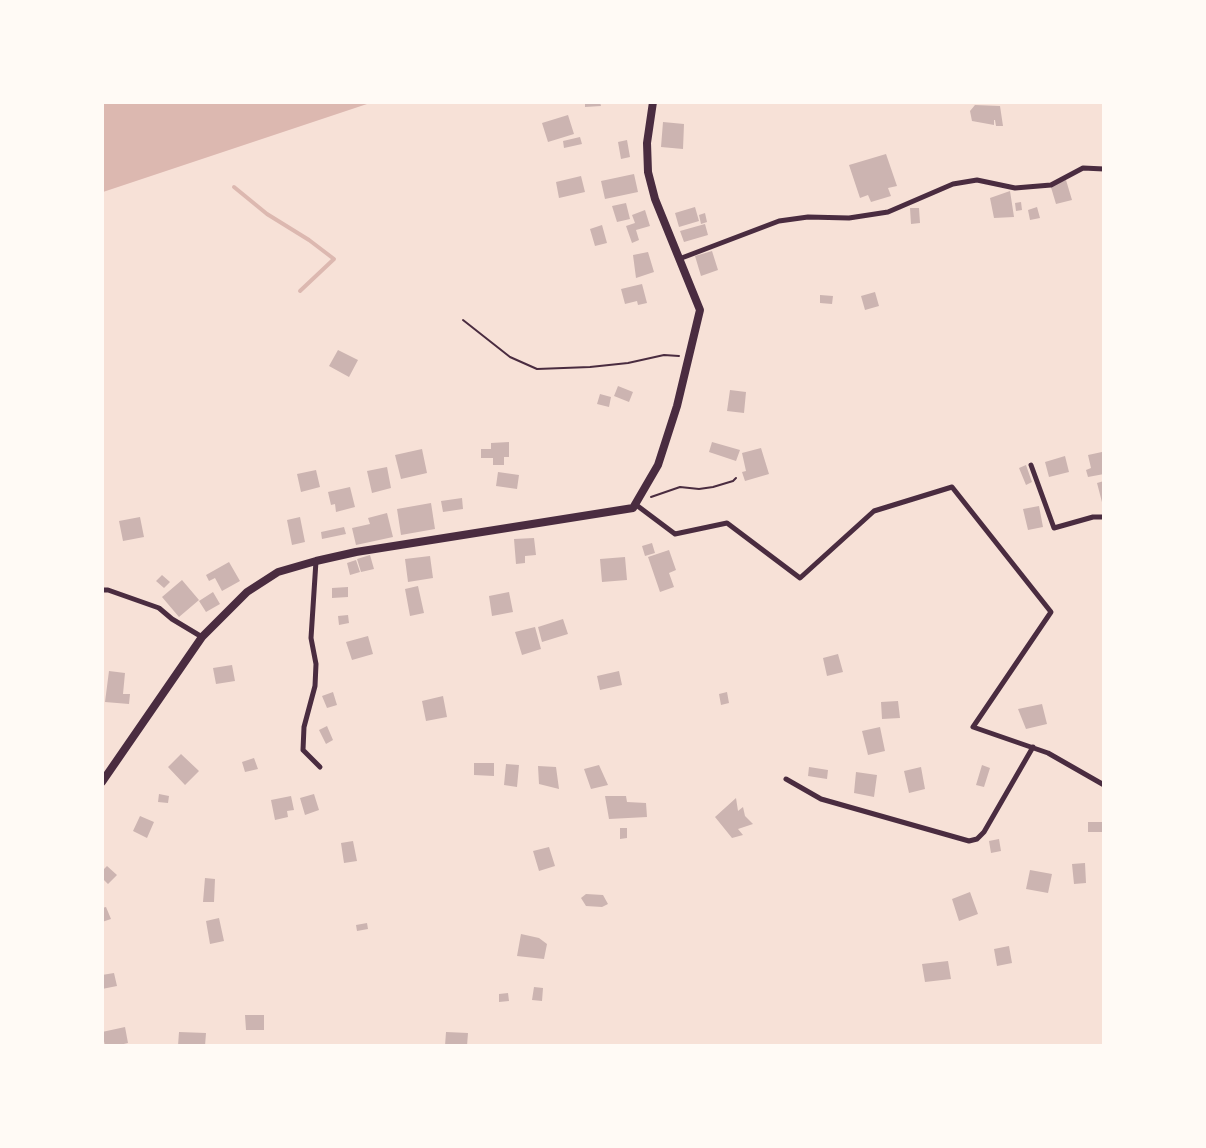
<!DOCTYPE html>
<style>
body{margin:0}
#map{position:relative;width:1206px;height:1148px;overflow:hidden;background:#f7e1d7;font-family:"Asap Condensed",sans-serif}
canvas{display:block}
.frame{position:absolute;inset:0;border:104px solid #fffaf5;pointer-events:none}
</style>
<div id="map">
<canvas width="1206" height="1148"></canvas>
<div class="frame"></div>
</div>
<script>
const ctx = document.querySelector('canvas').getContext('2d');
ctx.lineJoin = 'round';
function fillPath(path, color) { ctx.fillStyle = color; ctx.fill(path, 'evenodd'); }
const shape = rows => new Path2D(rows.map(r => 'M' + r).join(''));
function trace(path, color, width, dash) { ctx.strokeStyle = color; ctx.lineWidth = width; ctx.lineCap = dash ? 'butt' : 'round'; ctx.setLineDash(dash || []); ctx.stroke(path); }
const water = shape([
 [103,102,370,102,370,103,103,192]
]);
const stream = shape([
 [234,187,267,214,309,240,334,259,300,291]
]);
const building = shape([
 [585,102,600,102,601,106,585,107],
 [975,105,1000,106,1003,126,996,126,995,120,994,120,994,125,972,121,970,111],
 [568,115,574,134,548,142,542,123],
 [663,122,684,124,683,149,661,147],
 [580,137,582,144,564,148,563,141],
 [627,140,630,157,621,159,618,142],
 [886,154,897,186,888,188,891,196,871,202,868,195,860,198,849,165],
 [634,174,638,192,605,199,601,181],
 [581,176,585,192,559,198,556,182],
 [1066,180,1072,200,1056,204,1050,184],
 [1010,191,1014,217,994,218,990,198],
 [1021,202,1022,210,1016,211,1015,203],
 [626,203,630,219,617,222,612,206],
 [695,207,699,221,679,227,675,213],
 [1037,207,1040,218,1030,220,1028,210],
 [910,208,919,208,920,223,911,224],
 [645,210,650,226,636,230,639,240,632,243,626,226,635,223,632,215],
 [705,213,707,222,701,224,699,215],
 [705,224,708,235,684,242,680,231],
 [602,225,607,243,595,246,590,229],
 [712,251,718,270,701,276,695,256],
 [648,252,654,272,636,278,633,255],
 [642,284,647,303,638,305,637,301,625,304,621,289],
 [875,292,879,306,865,310,861,296],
 [820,295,833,296,832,304,820,303],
 [338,350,358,360,349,377,329,366],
 [618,386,633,392,629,402,614,396],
 [730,390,746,392,744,413,727,411],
 [600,394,611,397,609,407,597,404],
 [509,442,509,457,504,457,504,465,493,465,493,458,481,458,481,449,491,449,491,443],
 [712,442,740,450,736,461,709,452],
 [761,448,769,474,745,481,742,472,746,471,742,453],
 [422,449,427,473,401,479,395,455],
 [1102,452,1104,474,1088,477,1086,470,1091,468,1088,455],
 [1065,456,1069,472,1049,477,1045,462],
 [1026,465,1032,482,1026,485,1019,468],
 [387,467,391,488,372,493,367,471],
 [316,470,320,487,301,492,297,474],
 [498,472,519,475,517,489,496,486],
 [1104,481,1104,506,1103,506,1097,483],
 [350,487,355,507,336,512,335,504,331,505,328,492],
 [462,498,463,509,443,512,441,501],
 [431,503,435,529,401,535,397,509],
 [1039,506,1043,527,1028,530,1023,509],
 [387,513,393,537,356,545,352,528,370,524,368,518],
 [140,517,144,537,123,541,119,521],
 [300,517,305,542,292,545,287,520],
 [344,527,346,534,322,539,321,532],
 [534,538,536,555,525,556,525,563,516,564,514,539],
 [652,543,655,553,645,556,642,546],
 [669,550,676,570,669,573,674,587,660,592,648,557],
 [370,555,374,569,361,572,357,559],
 [430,556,433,578,408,582,405,559],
 [625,557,627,580,602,582,600,559],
 [356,560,360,572,350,575,347,563],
 [229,562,240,581,222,591,215,578,209,581,206,575],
 [162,575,170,582,164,588,156,581],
 [182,580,199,600,179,617,162,597],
 [418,586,424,613,410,616,405,589],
 [348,587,348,597,332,598,332,588],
 [213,592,220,604,206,612,199,601],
 [509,592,513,612,492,616,489,596],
 [348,615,349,623,339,625,338,616],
 [563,619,568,634,542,642,538,627],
 [535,627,541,649,522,655,515,632],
 [368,636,373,654,352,660,346,642],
 [838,654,843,672,827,676,823,658],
 [232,665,235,681,216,684,213,668],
 [109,671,125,673,123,694,130,694,129,704,105,702],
 [619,671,622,685,600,690,597,676],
 [333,692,337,705,327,708,322,696],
 [727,692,729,703,721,705,719,694],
 [443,696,447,717,426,721,422,701],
 [898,701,900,718,882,719,881,702],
 [1042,704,1047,724,1026,729,1018,709],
 [327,726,333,740,326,744,319,730],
 [880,727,885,751,868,755,862,731],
 [181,754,199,771,185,785,168,767],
 [254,758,258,769,245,772,242,762],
 [474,763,494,763,494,776,474,775],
 [506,764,519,765,517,787,504,785],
 [599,765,608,785,591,789,584,769],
 [982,765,990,768,984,787,976,785],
 [538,766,556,767,559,789,539,784],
 [809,767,828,770,827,779,808,776],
 [921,767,925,789,909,793,904,771],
 [856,772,877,775,874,797,854,793],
 [159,794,169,796,168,803,158,802],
 [314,794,319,810,305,815,300,798],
 [291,796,294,810,287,811,288,817,275,820,271,800],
 [605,796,626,796,627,802,646,803,647,817,609,819],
 [736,798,738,811,743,807,745,816,753,824,738,829,743,835,732,838,715,817],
 [140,816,154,822,147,838,133,831],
 [1088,822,1102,822,1102,832,1088,832],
 [620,828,627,828,627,838,620,839],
 [999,839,1001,851,991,853,989,841],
 [353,841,357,861,344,863,341,843],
 [549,847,555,866,539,871,533,851],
 [1085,863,1086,883,1074,884,1072,864],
 [107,866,117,875,108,884,102,878,102,871],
 [1030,870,1052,874,1048,893,1026,889],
 [205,878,215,879,214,902,203,902],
 [970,892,978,914,959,921,952,899],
 [586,894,603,895,608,904,602,907,586,906,581,898],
 [106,907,111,919,102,922,102,908],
 [219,918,224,941,210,944,206,921],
 [367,923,368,929,357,931,356,925],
 [521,934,539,938,547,944,544,959,517,956],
 [1009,946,1012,963,997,966,994,949],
 [948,961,951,979,925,982,922,964],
 [114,973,117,986,102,989,102,975],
 [534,987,543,988,542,1001,532,1000],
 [508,993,509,1001,499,1002,499,994],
 [245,1015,264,1015,264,1030,246,1030],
 [125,1027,128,1043,115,1046,105,1046,102,1032],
 [179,1032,206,1033,205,1046,178,1046],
 [446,1032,468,1033,467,1046,445,1046]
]);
const path = shape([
 [463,320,510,357,537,369,590,367,628,363,664,355,679,356],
 [651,497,680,487,699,489,713,487,733,481,736,478]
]);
const minor = shape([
 [679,259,779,221,808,217,849,218,888,212,953,184,977,180,1015,188,1051,185,1083,168,1104,169],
 [1031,465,1054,528,1093,517,1104,517],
 [635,504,675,534,727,523,800,578,874,511,952,487,1051,612,973,727,1048,753,1104,785],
 [316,561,311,638,316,664,315,686,304,727,303,750,320,767],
 [102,590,108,590,159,608,172,619,202,637],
 [786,779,821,799,969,841,977,839,984,832,1033,747]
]);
const primary = shape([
 [102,782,202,637,247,592,278,572,316,561,356,552,633,508,658,465,677,406,700,310,655,199,648,172,647,143,653,102]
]);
fillPath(water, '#dcb8b0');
trace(stream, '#dcb8b0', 4);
fillPath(building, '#ccb4b1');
trace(path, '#4a2c40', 2);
trace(minor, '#4a2c40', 5);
trace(primary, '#4a2c40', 8);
</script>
